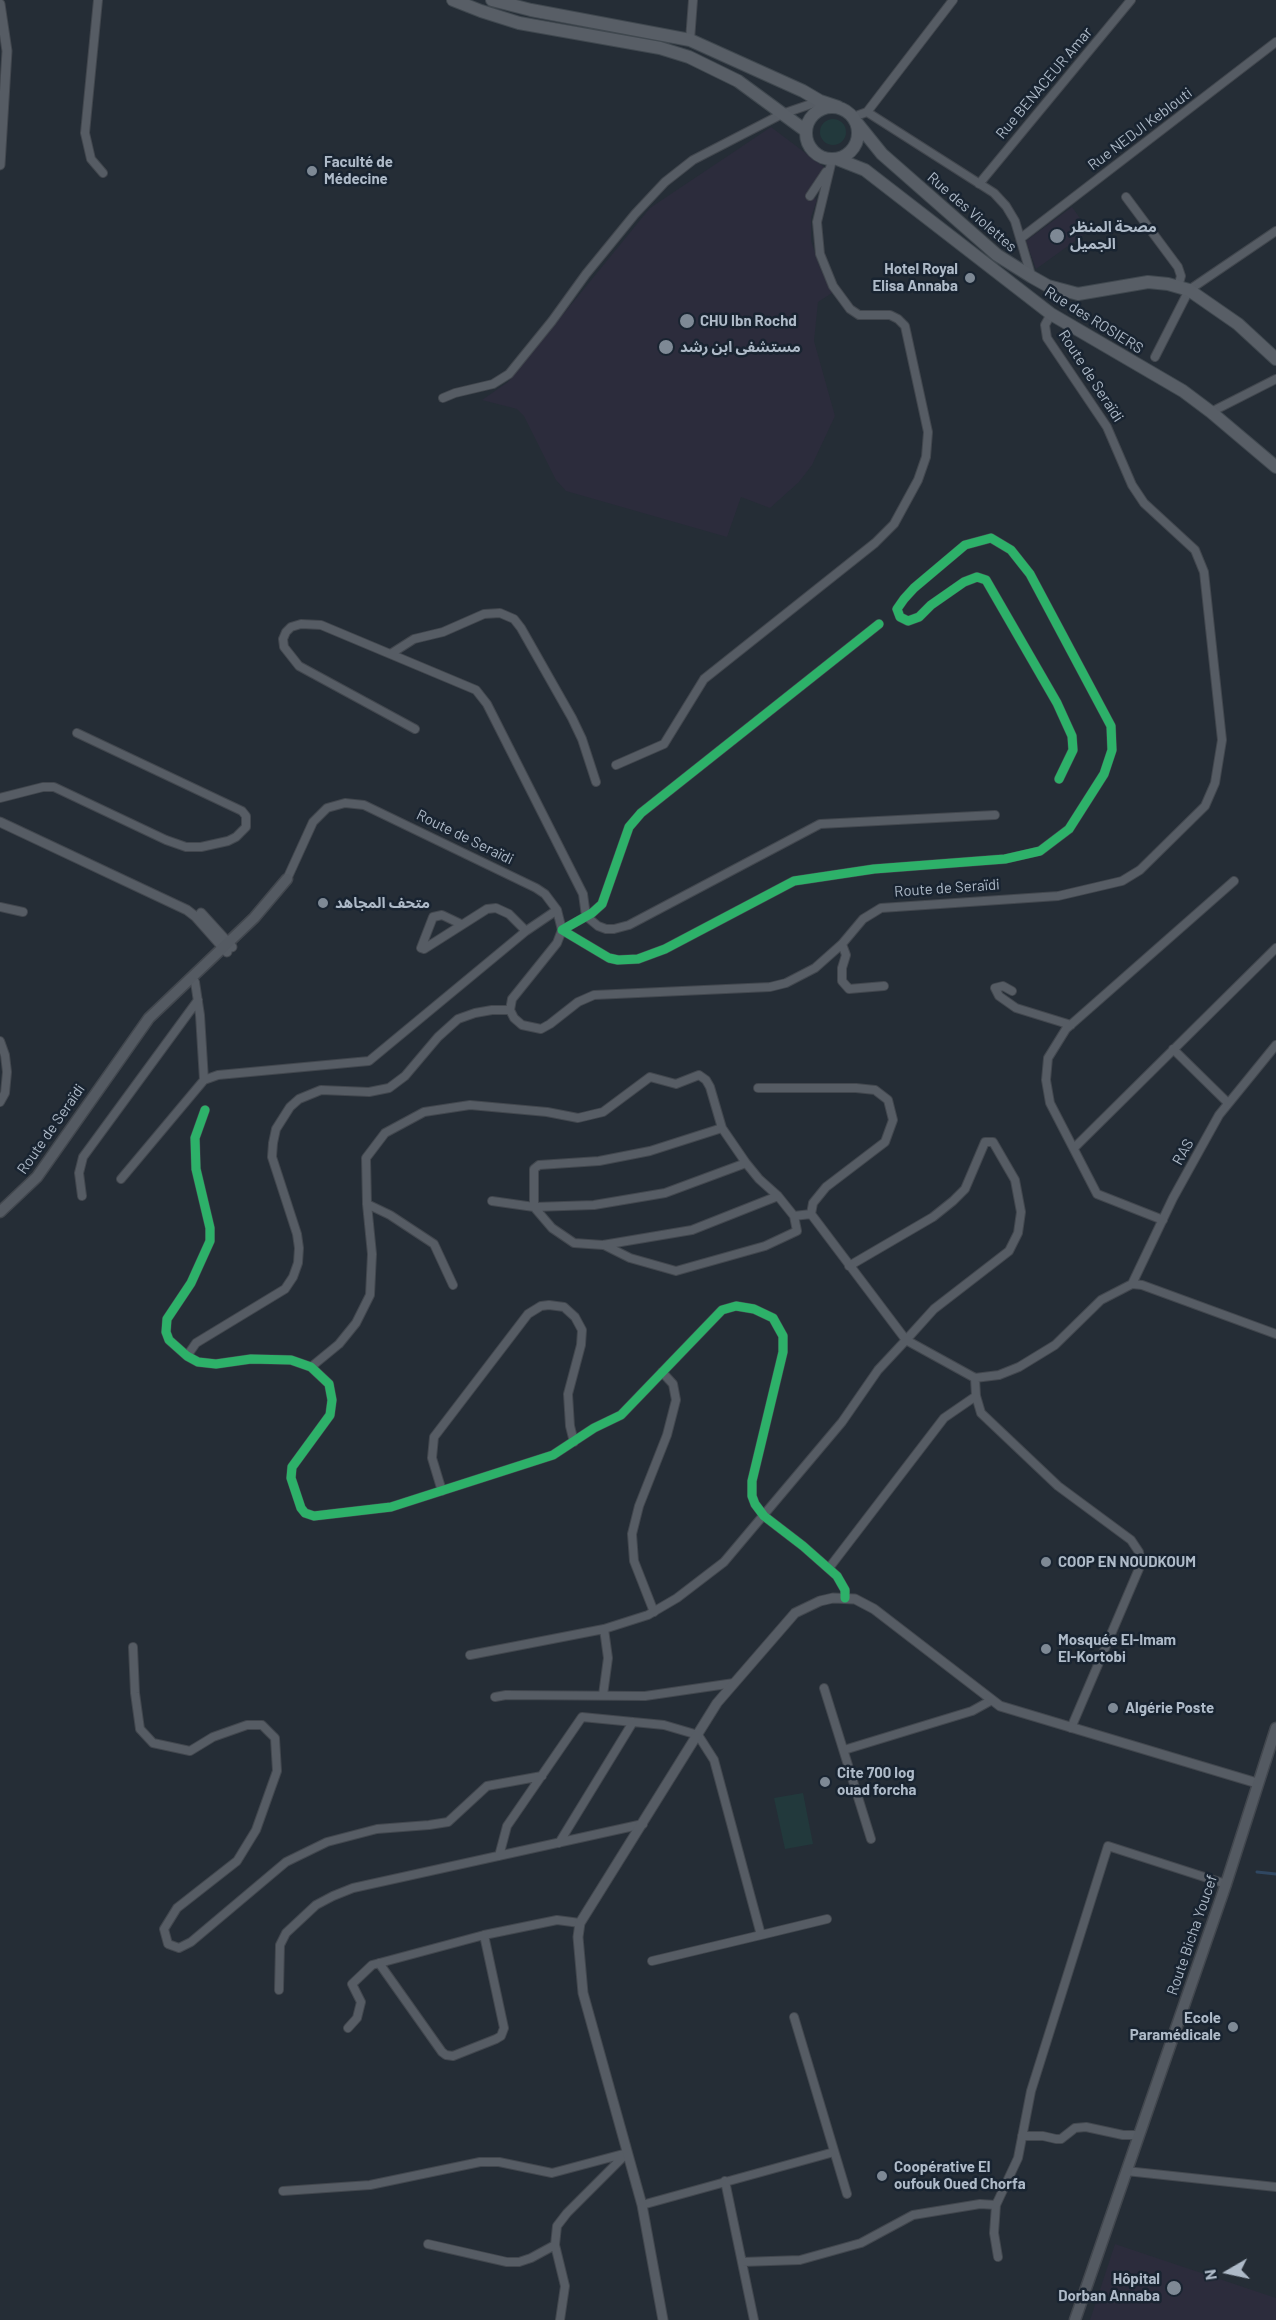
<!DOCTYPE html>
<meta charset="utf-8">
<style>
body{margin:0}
#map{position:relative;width:1276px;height:2320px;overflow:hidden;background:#252d36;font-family:Barlow,sans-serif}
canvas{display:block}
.north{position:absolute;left:1198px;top:2242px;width:60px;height:60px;-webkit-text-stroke:4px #192431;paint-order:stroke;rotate:261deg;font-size:16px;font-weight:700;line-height:24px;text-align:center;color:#aebac8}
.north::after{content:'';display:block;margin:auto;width:21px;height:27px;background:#aebac8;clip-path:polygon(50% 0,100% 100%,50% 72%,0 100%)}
</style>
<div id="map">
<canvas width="1276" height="2320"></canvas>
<div class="north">N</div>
</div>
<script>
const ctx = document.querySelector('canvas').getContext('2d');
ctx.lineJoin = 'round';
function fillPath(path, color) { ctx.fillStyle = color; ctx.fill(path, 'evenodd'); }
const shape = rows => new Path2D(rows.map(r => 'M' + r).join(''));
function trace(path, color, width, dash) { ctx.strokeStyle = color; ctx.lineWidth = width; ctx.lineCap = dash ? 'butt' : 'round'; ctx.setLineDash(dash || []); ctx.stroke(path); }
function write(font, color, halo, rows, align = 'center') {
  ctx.font = font + ' Barlow,"Noto Sans Arabic",sans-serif'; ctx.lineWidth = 5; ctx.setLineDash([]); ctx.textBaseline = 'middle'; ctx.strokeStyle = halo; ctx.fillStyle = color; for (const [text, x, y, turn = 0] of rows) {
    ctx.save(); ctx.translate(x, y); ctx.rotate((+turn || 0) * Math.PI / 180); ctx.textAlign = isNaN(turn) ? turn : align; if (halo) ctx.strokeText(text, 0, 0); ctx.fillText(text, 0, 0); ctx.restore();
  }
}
const medical = shape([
 [771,127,824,167,807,192,817,200,811,217,811,241,820,268,832,293,818,302,814,341,835,416,812,465,799,482,770,508,741,497,727,537,566,491,556,480,524,416,517,409,482,400,508,382,650,208],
 [1072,207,1089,231,1036,269,1026,241],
 [1115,2244,1276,2298,1276,2320,1090,2320]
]);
const green = shape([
 '820 132a13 13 0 1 1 26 0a13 13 0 1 1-26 0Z',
 [803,1793,813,1844,785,1849,774,1798]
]);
const stream = shape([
 [1257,1872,1276,1874]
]);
const minor = shape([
 [98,0,85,133,91,159,103,173],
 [690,40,693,0],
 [867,112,994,193,1006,206,1015,221,1031,275],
 [853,117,867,112,953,0],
 [979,184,1131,0],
 [810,196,826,172],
 [1126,197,1178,267,1181,276,1178,287],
 [1021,238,1276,42],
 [1155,357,1189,290,1276,231],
 [443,398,455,393,493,384,509,374,552,321,586,274,635,214,665,182,693,160,782,114,820,101],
 [1211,412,1276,379],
 [879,624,641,813,629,827,602,904,592,913,562,930,609,958,618,960,638,959,665,949,794,881,874,869,1005,859,1040,851,1069,829,1104,774,1112,750,1111,726,1030,574,1011,550,991,538,965,545,914,588,904,599,897,609,900,617,908,621,919,617,931,605,964,582,977,577,986,580,1057,703,1072,736,1073,750,1059,779],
 [392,653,414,639,443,632,484,614,500,613,514,619,521,628,572,718,582,739,596,782],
 [415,729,299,666,284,647,283,639,286,632,291,627,301,624,321,625,476,690,487,704,583,894,586,916,598,926,606,929,614,929,629,925,820,824,995,815],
 [616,765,664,744,704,679,875,543,894,524,918,480,926,457,928,432,905,326,898,319,890,315,859,315,850,309,833,286,820,254,817,222,831,164],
 [0,798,43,787,54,787,166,840,186,847,201,847,228,841,236,837,246,827,246,816,242,811,77,733],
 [287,879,313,822,327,808,345,803,364,805,536,888,545,894,557,910,562,930,557,943,512,999,510,1010,514,1018,522,1025,541,1029,550,1024,578,1002,594,995,770,987,786,983,815,968,842,944,863,919,881,908,1058,896,1122,881,1140,870,1205,806,1215,783,1222,740,1204,572,1195,550,1144,503,1132,485,1107,427,1047,338,1045,325,1051,314],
 [0,907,23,912],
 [461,924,442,915,433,917,421,948,424,949,487,909,496,908,509,914,526,931],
 [842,944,846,955,842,968,842,981,849,989,884,986],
 [195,982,200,1015,204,1080],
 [1012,991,1003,986,995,988,999,996,1016,1008,1071,1025],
 [0,1041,5,1055,7,1072,5,1093,0,1102],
 [1173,1049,1228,1103],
 [758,1088,856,1088,875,1090,888,1100,893,1120,885,1142,826,1187,813,1203,811,1214,906,1340,975,1378,999,1375,1019,1367,1055,1345,1101,1300,1132,1284,1142,1285,1276,1334],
 [205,1110,195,1138,196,1169,210,1228,210,1241,191,1283,167,1319,166,1332,169,1340,187,1356,198,1362,216,1364,251,1359,291,1360,311,1367,329,1384,332,1400,330,1415,292,1467,291,1478,301,1508,305,1513,314,1516,391,1507,553,1455,594,1428,621,1415,722,1310,736,1306,754,1309,773,1318,783,1336,783,1352,752,1481,752,1496,755,1504,764,1516,803,1546,837,1576,845,1590,845,1598],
 [722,1128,650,1151,599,1161,539,1165,534,1169,534,1207,594,1205,665,1193,746,1163],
 [1074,1148,1276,948],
 [121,1179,204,1080,218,1075,369,1061,526,931,557,910],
 [82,1196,79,1173,83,1157,198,1000],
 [492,1201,534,1207,552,1228,574,1243,603,1245,692,1230,778,1196],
 [367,1204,390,1215,434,1244,453,1285],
 [1163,1220,1097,1194,1050,1103,1046,1080,1048,1058,1066,1029,1234,881],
 [604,1245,630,1258,676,1271,765,1246,797,1231,794,1216],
 [1132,1284,1173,1198,1219,1115,1276,1045],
 [187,1356,196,1343,285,1289,293,1277,298,1263,299,1248,297,1234,272,1157,273,1143,276,1129,290,1107,299,1099,321,1090,369,1092,389,1088,405,1076,438,1037,458,1019,475,1013,492,1010,510,1010],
 [311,1367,339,1344,356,1323,370,1295,372,1254,367,1204,366,1158,385,1133,424,1112,470,1105,547,1112,578,1118,603,1112,650,1077,676,1084,699,1075,706,1080,710,1087,722,1128,746,1163,759,1179,778,1196,794,1216,811,1214],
 [975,1378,976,1396,981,1413,1058,1486,1131,1540,1139,1552,1141,1564,1071,1728],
 [442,1491,432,1458,434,1437,528,1314,541,1306,549,1305,564,1307,575,1317,582,1330,581,1345,568,1394,570,1426,574,1442],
 [829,1568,944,1418,976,1396],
 [654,1612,634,1561,632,1534,639,1506,667,1435,676,1400,673,1384,662,1372],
 [133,1647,135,1693,140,1729,153,1743,190,1751,213,1737,247,1725,262,1725,275,1738,277,1771,256,1830,237,1861,177,1908,164,1929,168,1944,179,1948,191,1942,286,1862,327,1842,377,1829,429,1825,448,1822,487,1786,542,1776],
 [470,1655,604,1629,648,1615,677,1598,724,1562,842,1422,878,1370,906,1340,934,1309,1009,1251,1018,1233,1021,1212,1015,1180,993,1142,985,1142,965,1189,953,1201,933,1217,849,1266],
 [824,1688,871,1839],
 [603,1695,608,1658,604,1629],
 [495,1697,506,1695,645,1696,734,1683],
 [844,1750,972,1711,992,1700],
 [559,1843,633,1722],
 [499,1856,507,1826,582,1717,664,1725,698,1735,714,1760,761,1935,652,1961],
 [761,1935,827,1919],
 [379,1963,442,2052,446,2055,453,2056,496,2039,501,2036,504,2028,484,1935],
 [279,1990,280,1945,286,1933,316,1905,333,1896,353,1888,643,1824],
 [794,2017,847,2194],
 [348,2028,357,2018,361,2002,352,1984,372,1965,484,1935,557,1920,580,1923],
 [1022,2136,1043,2136,1056,2139,1061,2139,1075,2128,1086,2127,1123,2135,1138,2135],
 [1126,2171,1276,2187],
 [725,2181,754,2320],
 [283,2191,370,2185,480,2162,499,2162,552,2173,627,2153],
 [642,2205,834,2152],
 [428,2244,507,2262,519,2262,531,2258,555,2245],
 [998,2257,994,2233,996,2205,1018,2158,1031,2091,1108,1846,1226,1884],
 [742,2262,800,2260,861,2243,913,2215,980,2204,996,2205],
 [560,2320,565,2286,555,2245,557,2226,567,2213,627,2153]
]);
const tertiary = shape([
 [0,4,7,51,0,165],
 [0,822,187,910,196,917,227,952],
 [201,913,232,947],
 [663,2320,642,2205,583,1993,578,1937,580,1923,717,1703,795,1613,820,1601,833,1598,855,1599,874,1609,1000,1706,1257,1783]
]);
const secondary = shape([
 [0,1212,37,1177,149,1018,254,918,287,879],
 [1075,2320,1226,1884,1276,1728]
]);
const primary = shape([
 [453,0,481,11,519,23,660,48,689,57,738,81,806,131],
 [492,0,531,10,690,40,803,91,820,101,838,107],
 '806 133a26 26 0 1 1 52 0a26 26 0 1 1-52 0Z',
 [857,123,882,154,997,255,1032,277,1048,286,1078,294,1148,282,1168,284,1189,290,1238,324,1276,359],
 [837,159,865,170,1051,314,1183,391,1211,412,1276,467]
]);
const cycleway = shape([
 [879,624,641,813,629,827,602,904,592,913,562,930,609,958,618,960,638,959,665,949,794,881,874,869,1005,859,1040,851,1069,829,1104,774,1112,750,1111,726,1030,574,1011,550,991,538,965,545,914,588,904,599,897,609,900,617,908,621,919,617,931,605,964,582,977,577,986,580,1057,703,1072,736,1073,750,1059,779],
 [205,1110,195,1138,196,1169,210,1228,210,1241,191,1283,167,1319,166,1332,169,1340,187,1356,198,1362,216,1364,251,1359,291,1360,311,1367,329,1384,332,1400,330,1415,292,1467,291,1478,301,1508,305,1513,314,1516,391,1507,553,1455,594,1428,621,1415,722,1310,736,1306,754,1309,773,1318,783,1336,783,1352,752,1481,752,1496,755,1504,764,1516,803,1546,837,1576,845,1590,845,1598]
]);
const markers = [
 [312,171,6,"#7e8995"],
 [1057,236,8,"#7e8995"],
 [970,278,6,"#7e8995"],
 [687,321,8,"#7e8995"],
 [666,347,8,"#7e8995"],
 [323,903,6,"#7e8995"],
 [1046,1562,6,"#7e8995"],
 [1046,1649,6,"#7e8995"],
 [1113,1708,6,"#7e8995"],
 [825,1782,6,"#7e8995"],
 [1233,2027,6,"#7e8995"],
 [882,2176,6,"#7e8995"],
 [1174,2288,8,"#7e8995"]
];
const streetNames = [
 ["Rue BENACEUR Amar",1044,83,-50],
 ["Rue NEDJI Keblouti",1140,129,-37],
 ["Rue des Violettes",972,212,41],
 ["Rue des ROSIERS",1094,320,32],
 ["Route de Seraïdi",1091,376,57],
 ["Route de Seraïdi",465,837,26],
 ["Route de Seraïdi",947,888,-4],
 ["Route de Seraïdi",51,1129,-55],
 ["RAS",1183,1152,-61],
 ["Route Bicha Youcef",1192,1935,-71]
];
const poiNames = [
 ["Faculté de",324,162],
 ["Médecine",324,179],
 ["مصحة المنظر",1070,227],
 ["الجميل",1070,244],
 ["Hotel Royal",958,269,"right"],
 ["Elisa Annaba",958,286,"right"],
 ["CHU Ibn Rochd",700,321],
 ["مستشفى ابن رشد",680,347],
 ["متحف المجاهد",335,903],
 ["COOP EN NOUDKOUM",1058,1562],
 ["Mosquée El-Imam",1058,1640],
 ["El-Kortobi",1058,1657],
 ["Algérie Poste",1125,1708],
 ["Cite 700 log",837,1773],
 ["ouad forcha",837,1790],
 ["Ecole",1221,2018,"right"],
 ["Paramédicale",1221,2035,"right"],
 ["Coopérative El",894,2167],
 ["oufouk Oued Chorfa",894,2184],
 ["Hôpital",1160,2279,"right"],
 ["Dorban Annaba",1160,2296,"right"]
];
fillPath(medical, '#2c2c3c');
fillPath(green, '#22393c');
trace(stream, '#304761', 3);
trace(minor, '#42474e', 10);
trace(tertiary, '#42474e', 11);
trace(secondary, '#42474e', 13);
trace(primary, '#40484f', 14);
trace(minor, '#565c64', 8);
trace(tertiary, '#565c64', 9);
trace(secondary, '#545a62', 10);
trace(primary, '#585e66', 12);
trace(cycleway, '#2db169', 9);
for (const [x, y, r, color] of markers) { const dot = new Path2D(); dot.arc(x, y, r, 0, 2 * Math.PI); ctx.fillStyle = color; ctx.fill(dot); trace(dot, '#192431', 2); }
write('15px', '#aebac8', '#192431', streetNames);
write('bold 15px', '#aebac8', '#192431', poiNames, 'left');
</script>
